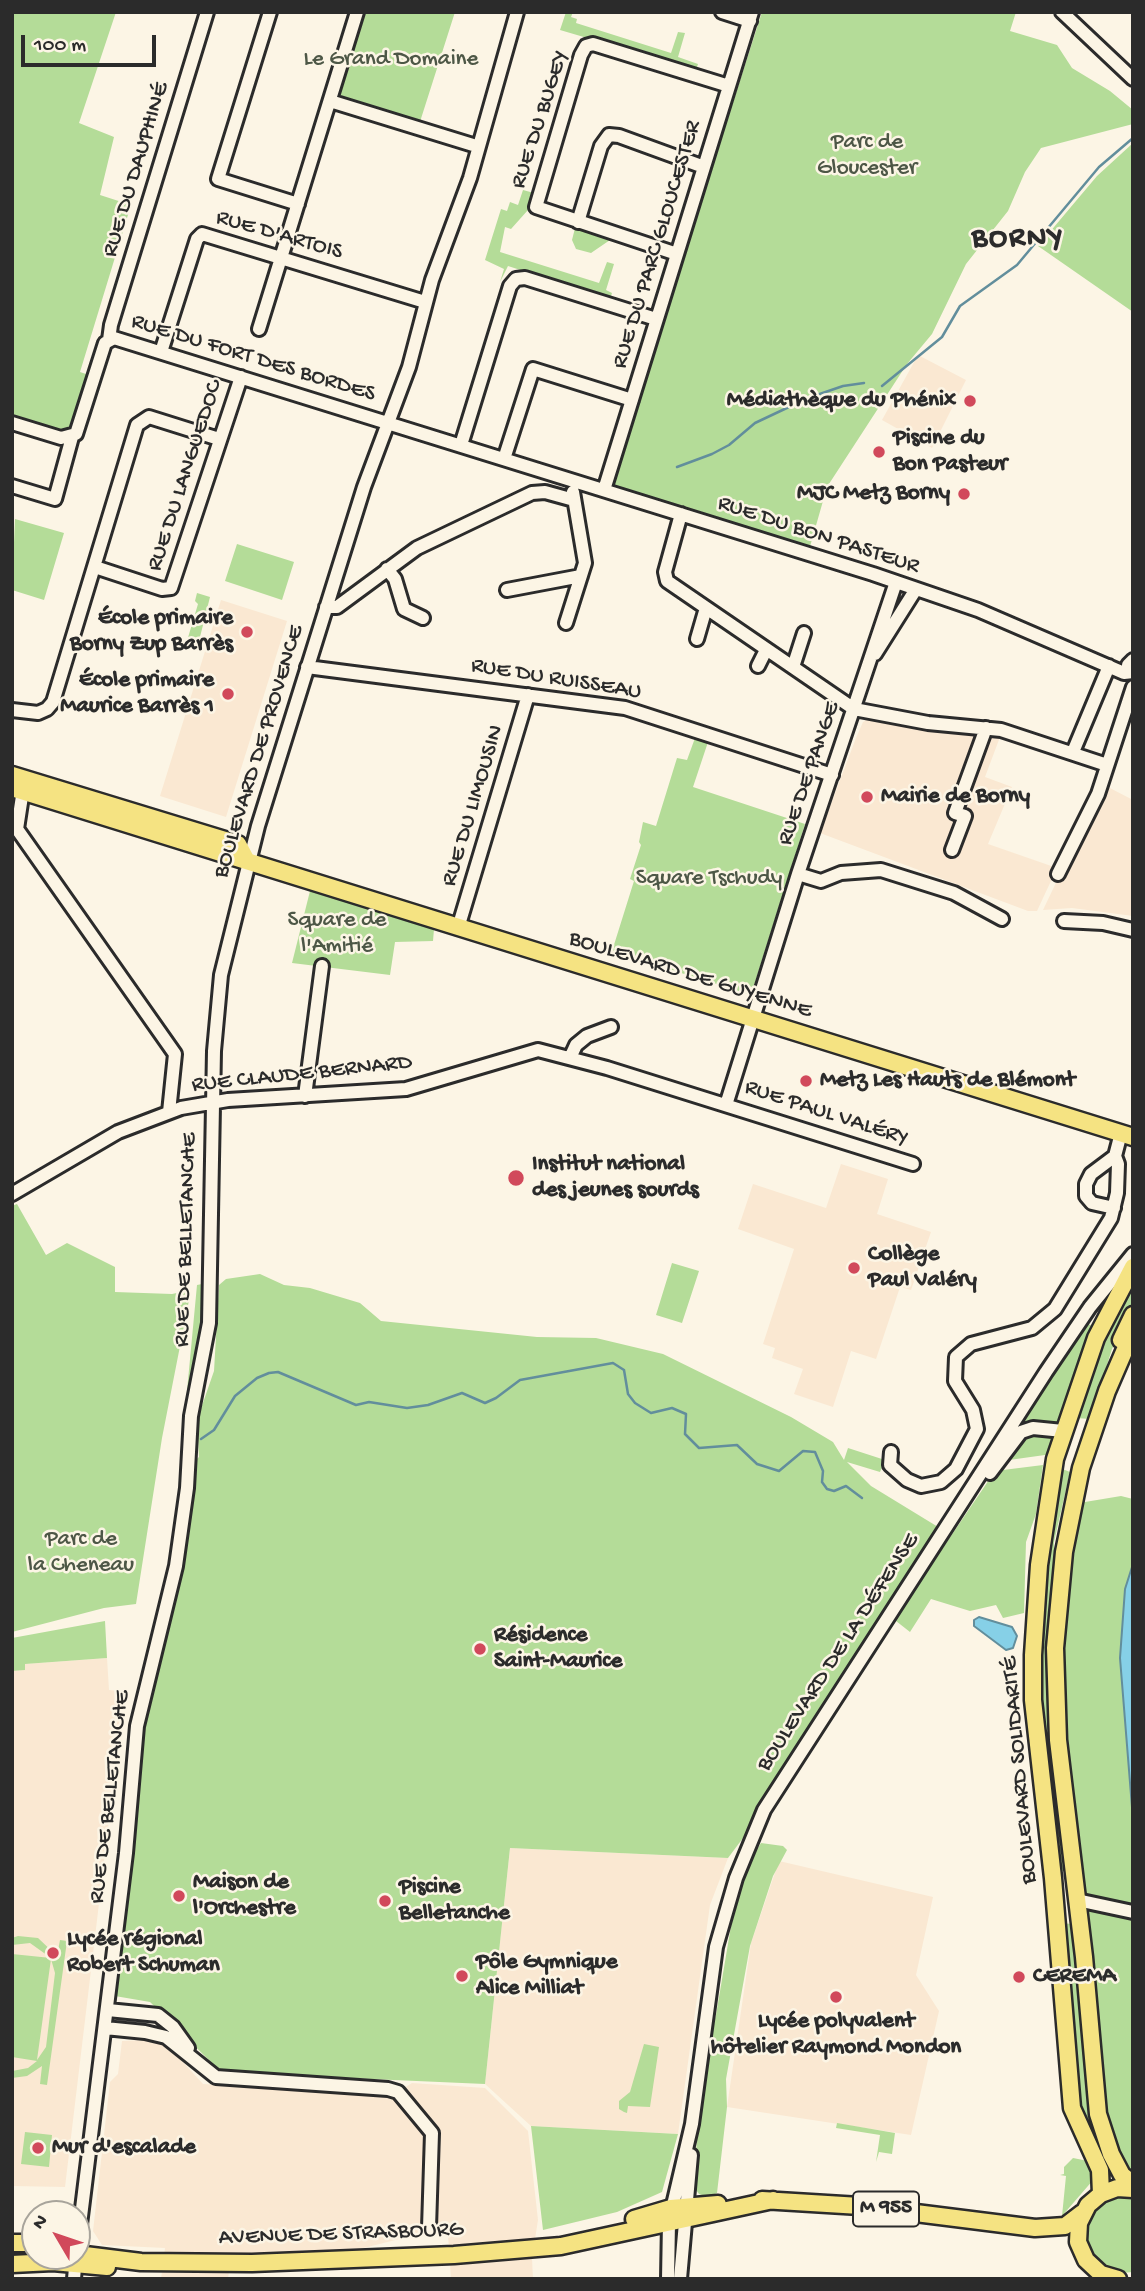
<!DOCTYPE html>
<meta charset="utf-8">
<style>
body{margin:0}
#map{position:relative;width:1145px;height:2291px;overflow:hidden;background:#fcf5e5;font-family:"Gochi Hand",sans-serif}
canvas{display:block}
.frame{position:absolute;inset:0;border:14px solid #2b2b2b;pointer-events:none}
.north{position:absolute;left:21px;top:2200px;width:70px;height:70px;box-sizing:border-box;background:#fcf5e5;border:2px solid #a8a49b;border-radius:50%;rotate:309deg;font-size:19px;font-weight:700;line-height:28px;text-align:center;color:#2b2b2b}
.north::after{content:'';display:block;margin:auto;width:24px;height:32px;background:#d1495b;clip-path:polygon(50% 0,100% 100%,50% 72%,0 100%)}
.scale{position:absolute;left:21px;top:35px;width:135px;height:32px;box-sizing:border-box;border:4px solid #2b2b2b;border-top:0;padding-left:9px;font-size:21px;line-height:24px;white-space:nowrap;color:#2b2b2b;-webkit-text-stroke:5px #fcf5e5;paint-order:stroke}
</style>
<div id="map">
<canvas width="1145" height="2291"></canvas>
<div class="frame"></div>
<div class="north">N</div>
<div class="scale">100 m</div>
</div>
<script>
const ctx = document.querySelector('canvas').getContext('2d');
ctx.lineJoin = 'round';
function fillPath(path, color) { ctx.fillStyle = color; ctx.fill(path, 'evenodd'); }
const shape = rows => new Path2D(rows.map(r => 'M' + r).join(''));
function trace(path, color, width, dash) { ctx.strokeStyle = color; ctx.lineWidth = width; ctx.lineCap = dash ? 'butt' : 'round'; ctx.setLineDash(dash || []); ctx.stroke(path); }
function write(font, color, halo, rows, align = 'center') {
  ctx.font = font + ' "Gochi Hand",sans-serif'; ctx.lineWidth = 5; ctx.setLineDash([]); ctx.textBaseline = 'middle'; ctx.strokeStyle = halo; ctx.fillStyle = color; for (const [text, x, y, turn = 0] of rows) {
    ctx.save(); ctx.translate(x, y); ctx.rotate((+turn || 0) * Math.PI / 180); ctx.textAlign = isNaN(turn) ? turn : align; if (halo) ctx.strokeText(text, 0, 0); ctx.fillText(text, 0, 0); ctx.restore();
  }
}
const built = shape([
 [918,355,966,380,932,448,882,420],
 [221,600,287,621,226,817,160,796],
 [868,719,1000,737,985,777,1012,787,988,844,1057,868,1037,911,1028,911,820,833,856,738,863,722],
 [1106,786,1133,800,1133,916,1072,908,1043,910,1093,805],
 [841,1164,888,1179,877,1214,931,1232,911,1290,900,1287,876,1359,851,1351,833,1407,794,1394,803,1369,772,1358,775,1348,763,1344,794,1249,738,1229,753,1184,826,1208],
 [107,1658,109,1690,119,1691,121,1720,65,2187,12,2186,12,1671,25,1670,25,1664],
 [510,1848,728,1858,710,1905,678,2134,531,2126,485,2084],
 [779,1861,933,1897,916,1975,939,2011,911,2135,727,2107,751,1943],
 [151,2040,169,2047,203,2084,393,2095,412,2083,485,2088,528,2131,538,2220,532,2258,533,2279,451,2279,448,2235,419,2234,348,2252,231,2254,228,2279,161,2279,165,2248,102,2245,93,2231,110,2082,118,2074,122,2041]
]);
const green = shape([
 [12,12,116,12,79,123,114,137,100,195,131,205,80,372,95,377,72,437,12,423],
 [357,12,455,12,418,128,330,101],
 [566,12,573,12,571,17,577,19,576,23,671,53,678,32,685,33,678,57,698,64,696,70,560,30],
 [762,12,1016,12,1010,31,1057,45,1072,68,1110,91,1133,110,1133,124,1041,148,1025,172,1008,211,966,264,932,334,907,364,827,487,809,550,618,490,613,485,613,476],
 [1133,143,1133,312,1038,246,1097,176],
 [523,190,534,193,528,210,511,229,505,227,500,252,599,283,607,262,614,264,606,290,612,293,610,299,508,266,500,282,504,269,485,260,501,209,507,211,510,202,518,205],
 [575,228,610,240,591,253,576,249,572,240],
 [15,519,64,533,44,600,12,590],
 [237,544,294,562,282,600,225,581],
 [197,593,210,597,198,645,187,641,198,604,195,601],
 [695,738,708,742,693,787,805,824,751,995,605,949,606,946,613,948,634,881,630,879,641,845,639,842,643,822,656,826,677,758,687,760],
 [310,891,434,929,433,941,395,942,390,975,292,963],
 [17,1204,46,1255,67,1243,115,1267,115,1292,172,1294,191,1290,162,1438,136,1604,104,1608,12,1632,12,1206],
 [672,1263,699,1271,682,1323,656,1315],
 [260,1274,284,1285,310,1288,360,1303,381,1321,537,1337,596,1338,663,1354,791,1417,833,1442,844,1460,848,1448,885,1460,880,1472,847,1462,871,1486,943,1530,764,1810,728,1858,510,1848,485,2084,234,2073,218,2069,150,2002,109,1995,131,1771,170,1593,187,1468,199,1457,197,1420,214,1371,219,1285,226,1279],
 [1133,1278,1133,1307,1112,1349,1090,1419,1076,1418,1105,1333],
 [202,1284,201,1340,185,1412,197,1285],
 [1087,1323,1095,1328,1059,1424,1014,1433,1015,1424,1026,1415],
 [1035,1432,1056,1436,1052,1454,1002,1461,1019,1439],
 [1043,1465,1036,1514,1026,1542,1024,1613,1003,1618,996,1605,970,1611,931,1599,910,1632,896,1621,896,1617,995,1471],
 [1060,1468,1070,1472,1054,1542,1054,1587,1070,1870,1056,1872,1039,1713,1038,1641],
 [1121,1496,1133,1499,1133,2165,1129,2172,1103,2135,1057,1707,1073,1504],
 [105,1621,107,1658,25,1664,25,1670,12,1671,12,1638],
 [761,1843,783,1846,787,1850,773,1876,750,1946,726,2079,727,2107,717,2193,708,2197,699,2194,693,2186,704,2059,716,2015,732,1920,729,1915,747,1866],
 [1061,1923,1072,1924,1074,1933,1089,2098,1094,2128,1115,2173,1107,2173,1077,2101],
 [18,1936,38,1938,57,1956,60,1940,67,1941,47,2085,40,2084,42,2066,27,2076,12,2078,12,2071,28,2068,37,2061,12,2057,12,1954,51,1958,30,1943,12,1945,12,1938],
 [51,1959,55,1973,46,2047,37,2060],
 [644,2044,659,2047,650,2107,628,2106,627,2113,624,2112,619,2109,619,2101,630,2092],
 [837,2123,895,2133,892,2154,879,2152,876,2162,880,2135,836,2128],
 [531,2126,678,2134,662,2192,617,2212,543,2230],
 [25,2132,52,2135,49,2167,21,2164],
 [1073,2158,1088,2161,1094,2179,1062,2216,1066,2176,1060,2175,1064,2174,1064,2167],
 [1120,2195,1133,2196,1133,2272,1122,2273,1106,2269,1093,2259,1086,2244,1085,2227,1091,2212,1104,2200]
]);
const water = shape([
 [1132,1567,1133,1566,1133,1820,1120,1658,1125,1589,1132,1567],
 [979,1617,1012,1627,1017,1636,1013,1648,1006,1650,974,1626,974,1620,979,1617]
]);
const stream = shape([
 [882,386,942,337,960,306,1017,265,1099,167,1133,138],
 [677,467,712,454,729,445,755,423,808,398,843,386,864,383],
 [201,1439,214,1430,235,1396,257,1378,269,1373,278,1372,356,1405,369,1402,407,1408,428,1405,462,1393,485,1403,496,1398,520,1380,613,1363,624,1370,628,1394,635,1403,651,1413,672,1408,686,1414,685,1434,699,1448,737,1445,757,1464,779,1471,803,1451,815,1452,823,1471,822,1482,827,1489,834,1491,846,1486,862,1498]
]);
const minor = shape([
 [270,12,218,179,298,204],
 [722,12,750,21],
 [1062,12,1133,79],
 [330,101,473,145],
 [578,222,601,146,609,135,619,136,704,167],
 [677,254,536,207,581,55,586,46,593,44,729,86],
 [259,329,357,12],
 [109,340,111,325,207,12],
 [161,352,197,239,202,234,425,302],
 [12,423,61,438,76,434,105,343,114,338,873,574,978,610,1124,673,1133,672],
 [461,445,510,286,516,279,525,278,656,319],
 [504,459,533,369,632,400],
 [12,486,55,499,72,437],
 [604,490,752,12],
 [681,514,665,572,667,581,854,709,928,723,1001,730,1107,765],
 [95,567,162,589,171,588,241,377],
 [387,569,395,579,404,609,423,618],
 [507,590,581,576],
 [326,607,337,607,417,548,532,493,545,492,574,500],
 [566,623,585,563,573,492],
 [697,639,706,608],
 [875,654,916,589],
 [1128,665,1133,660],
 [758,666,766,650],
 [307,667,625,708,832,775],
 [793,667,804,633],
 [12,710,38,713,47,709,53,702,137,425,149,417,219,439],
 [1073,752,1109,666],
 [24,783,17,829,175,1054,169,1112],
 [952,850,965,816,955,813,986,728],
 [798,874,821,881,841,873,881,870,954,893,1002,919],
 [1058,874,1098,794,1133,687],
 [1064,921,1103,923,1133,930],
 [458,928,528,695],
 [570,1058,576,1045,587,1036,611,1027],
 [305,1096,322,966],
 [726,1105,798,874,896,582],
 [12,1194,118,1132,181,1108,228,1100,406,1089,538,1050,607,1068,913,1164],
 [1114,1208,1092,1203,1086,1196,1086,1184,1091,1174,1115,1156],
 [891,1452,890,1465,907,1480,921,1486,941,1482,956,1469,977,1429,973,1410,955,1381,956,1357,971,1344,1032,1328,1055,1309,1111,1218,1117,1193,1118,1164,1115,1156,1121,1133],
 [990,1473,1021,1432,1033,1428,1063,1431],
 [1077,1900,1133,1912],
 [108,2010,158,2015,173,2027,188,2048],
 [105,2028,145,2032,166,2037,216,2077,388,2089,398,2092,432,2133,429,2228],
 [77,2249,126,1853,137,1726,176,1566,187,1488,191,1416,209,1323,214,1051,221,975,258,826,364,487,409,367,432,280,470,178,517,12],
 [74,2279,76,2256],
 [668,2279,669,2222,692,2124,716,1947,736,1878,764,1810,1046,1372,1090,1307,1133,1254],
 [680,2279,691,2155]
]);
const major = shape([
 [12,775,238,844,247,861],
 [12,788,1133,1137],
 [1133,1331,1107,1391,1081,1468,1064,1552,1055,1648,1058,1740,1084,1957,1098,2114,1111,2154,1122,2175,1133,2184],
 [1121,1340,1133,1315],
 [1101,2194,1100,2170,1072,2108,1053,1878,1033,1700,1033,1655,1039,1565,1055,1459,1096,1338,1133,1267],
 [762,2200,860,2206,1035,2228,1065,2226,1082,2213],
 [634,2219,671,2208,718,2204],
 [12,2243,35,2243],
 [77,2254,141,2262,252,2263,454,2255,561,2246,773,2200],
 [12,2264,53,2262,107,2267],
 [1118,2279,1101,2274,1086,2260,1078,2242,1079,2223,1088,2205,1101,2194,1117,2188,1133,2189]
]);
const markers = [
 [970,401,7,"#d1495b"],
 [879,452,7,"#d1495b"],
 [964,494,7,"#d1495b"],
 [247,632,7,"#d1495b"],
 [228,694,7,"#d1495b"],
 [867,797,7,"#d1495b"],
 [806,1081,7,"#d1495b"],
 [516,1178,9,"#d1495b"],
 [854,1268,7,"#d1495b"],
 [480,1649,7,"#d1495b"],
 [179,1896,7,"#d1495b"],
 [385,1901,7,"#d1495b"],
 [53,1953,7,"#d1495b"],
 [462,1976,7,"#d1495b"],
 [1019,1977,7,"#d1495b"],
 [836,1997,7,"#d1495b"],
 [38,2148,7,"#d1495b"]
];
const shields = [
 [886,2209,66]
];
const shieldNames = [
 ["M 955",886,2209]
];
const parkNames = [
 ["Le Grand Domaine",391,60],
 ["Parc de",867,143],
 ["Gloucester",867,169],
 ["Square Tschudy",709,879],
 ["Square de",337,921],
 ["l'Amitié",337,947],
 ["Parc de",81,1540],
 ["la Cheneau",81,1566]
];
const streetNames = [
 ["RUE DU BUGEY",541,120,-72],
 ["RUE DU DAUPHINÉ",137,170,-73],
 ["RUE D'ARTOIS",279,236,16],
 ["RUE DU PARC GLOUCESTER",658,245,-73],
 ["RUE DU FORT DES BORDES",253,359,17],
 ["RUE DU LANGUEDOC",186,476,-72],
 ["RUE DU BON PASTEUR",818,536,18],
 ["RUE DU RUISSEAU",556,680,9],
 ["BOULEVARD DE PROVENCE",260,752,-73],
 ["RUE DE PANGE",810,774,-71],
 ["RUE DU LIMOUSIN",474,806,-73],
 ["BOULEVARD DE GUYENNE",690,976,17],
 ["RUE CLAUDE BERNARD",302,1075,-6],
 ["RUE PAUL VALÉRY",826,1114,18],
 ["RUE DE BELLETANCHE",187,1240,-88],
 ["BOULEVARD DE LA DÉFENSE",839,1653,-57],
 ["BOULEVARD SOLIDARITÉ",1021,1770,-95],
 ["RUE DE BELLETANCHE",111,1797,-83],
 ["AVENUE DE STRASBOURG",341,2235,-2]
];
const poiNames = [
 ["Médiathèque du Phénix",956,401,"right"],
 ["Piscine du",893,439],
 ["Bon Pasteur",893,465],
 ["MJC Metz Borny",950,494,"right"],
 ["École primaire",233,619,"right"],
 ["Borny Zup Barrès",233,645,"right"],
 ["École primaire",214,681,"right"],
 ["Maurice Barrès 1",214,707,"right"],
 ["Mairie de Borny",881,797],
 ["Metz Les Hauts de Blémont",820,1081],
 ["Institut national",532,1165],
 ["des jeunes sourds",532,1191],
 ["Collège",868,1255],
 ["Paul Valéry",868,1281],
 ["Résidence",494,1636],
 ["Saint-Maurice",494,1662],
 ["Maison de",193,1883],
 ["l'Orchestre",193,1909],
 ["Piscine",399,1888],
 ["Belletanche",399,1914],
 ["Lycée régional",67,1940],
 ["Robert Schuman",67,1966],
 ["Pôle Gymnique",476,1963],
 ["Alice Milliat",476,1989],
 ["CEREMA",1033,1977],
 ["Lycée polyvalent",836,2022,"center"],
 ["hôtelier Raymond Mondon",836,2048,"center"],
 ["Mur d'escalade",52,2148]
];
const districtNames = [
 ["BORNY",1018,240]
];
fillPath(built, '#fae8d2');
fillPath(green, '#b4dc98');
fillPath(water, '#86d0e7');
trace(water, '#628e9c', 2);
trace(stream, '#628e9c', 2.5);
trace(minor, '#2b2b2b', 18);
trace(major, '#2b2b2b', 21);
trace(minor, '#fcf5e5', 12);
trace(major, '#f5e382', 16);
for (const [x, y, r, color] of markers) { const dot = new Path2D(); dot.arc(x, y, r, 0, 2 * Math.PI); ctx.fillStyle = color; ctx.fill(dot); trace(dot, '#fcf5e5', 2.5); }
for (const [x, y, w] of shields) { const box = new Path2D(); box.roundRect(x - w / 2, y - 17.5, w, 35, 5); ctx.fillStyle = '#fcf5e5'; ctx.fill(box); trace(box, '#2b2b2b', 2); }
write('bold 21px', '#2b2b2b', null, shieldNames);
write('23px', '#4d5746', '#fcf5e5', parkNames);
write('23px', '#2b2b2b', '#fcf5e5', streetNames);
write('bold 23px', '#2b2b2b', '#fcf5e5', poiNames, 'left');
ctx.letterSpacing = '2px';
write('bold 30px', '#2b2b2b', '#fcf5e5', districtNames);
ctx.letterSpacing = '0px';
</script>
